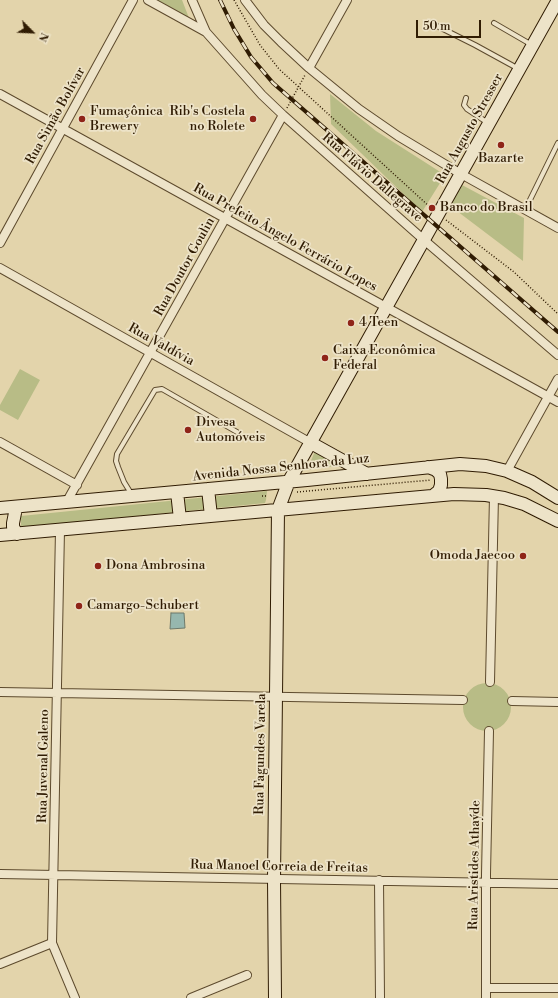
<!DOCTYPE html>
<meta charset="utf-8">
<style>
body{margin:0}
#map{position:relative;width:558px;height:998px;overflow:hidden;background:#e3d4ab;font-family:"Libre Bodoni",serif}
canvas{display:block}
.north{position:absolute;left:12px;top:12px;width:40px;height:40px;-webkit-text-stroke:3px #ede3c8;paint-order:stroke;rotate:114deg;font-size:11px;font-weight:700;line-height:16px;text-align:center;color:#301c03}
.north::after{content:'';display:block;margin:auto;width:14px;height:18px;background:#301c03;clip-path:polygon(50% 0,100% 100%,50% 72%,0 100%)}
.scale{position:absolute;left:416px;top:20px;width:65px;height:18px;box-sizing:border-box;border:2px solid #301c03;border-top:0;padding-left:5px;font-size:12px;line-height:14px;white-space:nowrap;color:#301c03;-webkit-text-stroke:3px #ede3c8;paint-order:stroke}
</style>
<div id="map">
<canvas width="558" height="998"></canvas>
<div class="north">N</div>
<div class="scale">50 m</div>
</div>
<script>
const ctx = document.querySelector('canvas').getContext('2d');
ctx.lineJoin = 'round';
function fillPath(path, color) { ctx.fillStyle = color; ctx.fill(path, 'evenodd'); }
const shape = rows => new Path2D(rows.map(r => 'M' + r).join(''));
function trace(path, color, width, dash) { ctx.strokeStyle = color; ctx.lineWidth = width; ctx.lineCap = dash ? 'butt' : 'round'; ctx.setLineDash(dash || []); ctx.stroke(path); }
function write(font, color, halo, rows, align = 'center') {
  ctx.font = font + ' "Libre Bodoni",serif'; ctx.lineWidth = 3.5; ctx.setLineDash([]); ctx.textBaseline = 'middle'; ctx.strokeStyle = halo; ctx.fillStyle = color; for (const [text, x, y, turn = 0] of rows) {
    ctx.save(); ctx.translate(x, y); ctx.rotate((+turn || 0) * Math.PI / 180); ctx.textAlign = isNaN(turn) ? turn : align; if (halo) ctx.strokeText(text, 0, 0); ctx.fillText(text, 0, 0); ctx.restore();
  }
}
const green = shape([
 [156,0,182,0,189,18],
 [330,94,376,131,445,175,422,212,331,124],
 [462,185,524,218,523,261,449,205],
 [20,369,40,380,18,420,0,410,0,405],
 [315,451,343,465,307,470],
 [267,491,266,500,265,503,21,528,21,516],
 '463 707a24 24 0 1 1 48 0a24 24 0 1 1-48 0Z'
]);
const water = shape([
 [171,613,184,613,185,628,170,629,171,613]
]);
const path = shape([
 [234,0,260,45,279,69,431,208],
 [287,108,305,75],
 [446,220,514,272,558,314],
 [310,469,313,461,311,461],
 [297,492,431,480],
 [262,496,267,496]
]);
const service = shape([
 [494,23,532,45],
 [435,25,475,45,517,68],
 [466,98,464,105,467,109,488,123],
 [525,210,558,143],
 [132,495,124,482,118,467,116,461,117,454,155,390,162,389,237,432]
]);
const minor = shape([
 [148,0,206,32],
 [192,0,206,32,262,95,283,115,424,240,558,355],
 [245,0,264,25,281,42,309,68,359,109,398,136,461,174,558,228],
 [309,68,347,0],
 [0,94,558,402],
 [0,243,133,0],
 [0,268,311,443],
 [0,442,77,485],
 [507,471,558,379],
 [66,503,283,115],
 [60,530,52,943,75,998],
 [490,682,494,496],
 [0,692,463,700],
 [512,701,558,702],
 [0,874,558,884],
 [379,880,380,998],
 [0,964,52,943],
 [486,988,558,988],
 [191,998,247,975],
 [486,998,486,874,489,731]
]);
const secondary = shape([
 [311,443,367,474],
 [428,467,436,470,440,474,441,479,441,485,439,491,434,495],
 [208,489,211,516],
 [177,492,180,519],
 [0,508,307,480,460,464,486,466,507,471,532,482,558,498],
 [16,508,13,523,13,527,17,534],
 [0,535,454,494,486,495,504,498,524,504,558,521],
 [275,998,274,879,278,510,289,481,558,0]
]);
const rail = shape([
 [220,0,234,29,251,57,273,83,558,332]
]);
const markers = [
 [82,119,4,"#8f2418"],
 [253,119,4,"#8f2418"],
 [501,145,4,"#8f2418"],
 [432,208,4,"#8f2418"],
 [351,323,4,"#8f2418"],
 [325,358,4,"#8f2418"],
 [188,430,4,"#8f2418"],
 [523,556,4,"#8f2418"],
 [98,566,4,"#8f2418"],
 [79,606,4,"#8f2418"]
];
const poiNames = [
 ["Fumaçônica",90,112],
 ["Brewery",90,127],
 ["Rib's Costela",245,112,"right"],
 ["no Rolete",245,127,"right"],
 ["Bazarte",501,159,"center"],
 ["Banco do Brasil",440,208],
 ["4 Teen",359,323],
 ["Caixa Econômica",333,351],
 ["Federal",333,366],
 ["Divesa",196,423],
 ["Automóveis",196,438],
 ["Omoda Jaecoo",515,556,"right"],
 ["Dona Ambrosina",106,566],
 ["Camargo-Schubert",87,606]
];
const streetNames = [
 ["Rua Simão Bolívar",56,116,-61],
 ["Rua Augusto Stresser",470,129,-61],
 ["Rua Flávio Dallegrave",372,178,41],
 ["Rua Prefeito Ângelo Ferrário Lopes",285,238,29],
 ["Rua Doutor Goulin",185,267,-61],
 ["Rua Valdívia",161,345,29],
 ["Avenida Nossa Senhora da Luz",281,468,-6],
 ["Rua Fagundes Varela",261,754,-89],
 ["Rua Juvenal Galeno",44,766,-89],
 ["Rua Aristides Athaýde",475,865,-89],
 ["Rua Manoel Correia de Freitas",279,867,1]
];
fillPath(green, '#b8bc86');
fillPath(water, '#96b7ae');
trace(water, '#6d796a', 1);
trace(service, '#5d4a2d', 6);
trace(minor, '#5d4a2d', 10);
trace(secondary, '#301c03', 14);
trace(path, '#301c03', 1.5, [1, 2]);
trace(service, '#ede3c8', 4);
trace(minor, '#ede3c8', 8);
trace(secondary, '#ede3c8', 12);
trace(rail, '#301c03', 4);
trace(rail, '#ede3c8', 2.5, [8]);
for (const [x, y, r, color] of markers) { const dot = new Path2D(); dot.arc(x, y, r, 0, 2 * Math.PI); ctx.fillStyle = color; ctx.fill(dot); trace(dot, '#ede3c8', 1.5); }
write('13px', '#301c03', '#ede3c8', poiNames, 'left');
write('13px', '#301c03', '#ede3c8', streetNames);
</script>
